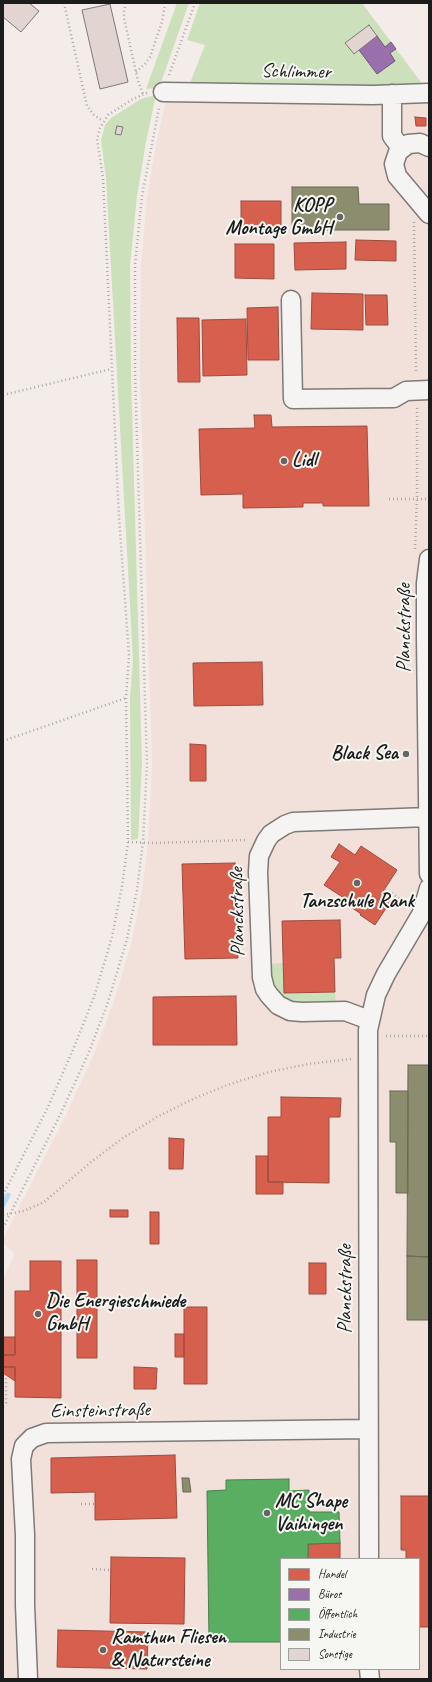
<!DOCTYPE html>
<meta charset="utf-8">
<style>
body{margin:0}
#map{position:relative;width:432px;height:1682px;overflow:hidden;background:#f3ece9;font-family:Caveat,sans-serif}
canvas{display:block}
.frame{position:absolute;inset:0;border:4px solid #1c1c1c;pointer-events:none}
.legend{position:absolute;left:280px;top:1558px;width:140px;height:112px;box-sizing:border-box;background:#f6f6f2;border:1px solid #9f9f9c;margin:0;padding:5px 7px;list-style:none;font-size:12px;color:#1c1c1c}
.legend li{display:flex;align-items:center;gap:8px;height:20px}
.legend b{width:20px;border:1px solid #9f9f9c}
</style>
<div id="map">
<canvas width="432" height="1682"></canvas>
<div class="frame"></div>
<ul class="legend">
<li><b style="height:11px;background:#d6604d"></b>Handel</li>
<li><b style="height:11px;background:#9970ab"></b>Büros</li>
<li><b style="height:11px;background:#5aae61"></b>Öffentlich</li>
<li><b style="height:11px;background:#8c8c6e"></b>Industrie</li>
<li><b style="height:11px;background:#e2d4d0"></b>Sonstige</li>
</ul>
</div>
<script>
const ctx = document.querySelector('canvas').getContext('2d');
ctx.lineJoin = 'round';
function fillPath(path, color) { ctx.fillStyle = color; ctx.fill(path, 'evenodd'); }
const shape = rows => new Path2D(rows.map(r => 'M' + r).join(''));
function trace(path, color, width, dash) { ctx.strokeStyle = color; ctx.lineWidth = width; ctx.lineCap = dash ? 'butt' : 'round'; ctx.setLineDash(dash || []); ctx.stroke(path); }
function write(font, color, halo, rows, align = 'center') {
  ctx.font = font + ' Caveat,sans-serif'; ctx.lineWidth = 4; ctx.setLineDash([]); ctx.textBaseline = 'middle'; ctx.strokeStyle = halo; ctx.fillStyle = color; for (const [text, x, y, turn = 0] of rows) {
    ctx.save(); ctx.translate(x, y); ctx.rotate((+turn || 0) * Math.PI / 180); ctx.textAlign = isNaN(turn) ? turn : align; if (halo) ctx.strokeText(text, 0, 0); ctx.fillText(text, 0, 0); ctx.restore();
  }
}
const built = shape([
 [167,96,429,98,429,1679,3,1679,3,1279,15,1254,3,1243,3,1239,66,1115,94,1054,113,1004,132,941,142,891,148,843,152,764,140,372,141,265,147,197,156,144],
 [281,1559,419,1559,419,1669,281,1669]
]);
const green = shape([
 [177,3,189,3,159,88,146,89],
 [200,3,362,3,426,89,188,88,205,45,187,40],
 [156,95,146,142,137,196,130,265,131,373,142,764,138,839,131,840,130,698,133,659,106,178,101,140,105,125,111,118,141,99],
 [283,963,284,992,335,992,336,1005,297,1006,274,992,268,964]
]);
const shops = shape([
 [415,117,426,118,426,126,416,126,415,117],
 [241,201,281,201,281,229,241,229,241,201],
 [356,240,396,241,396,261,355,260,356,240],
 [346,242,346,269,295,270,294,243,346,242],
 [235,244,274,244,274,279,235,278,235,244],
 [312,293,363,294,363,330,311,329,312,293],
 [365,295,387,295,388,325,366,325,365,295],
 [278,307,279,360,248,360,247,308,278,307],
 [177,318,199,318,200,382,178,382,177,318],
 [246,319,247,375,203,376,202,320,246,319],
 [254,415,271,415,272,427,367,426,369,506,323,506,323,503,303,503,303,507,243,508,243,494,201,495,199,429,255,428,254,415],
 [262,662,263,705,194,706,193,663,262,662],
 [190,744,206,745,206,781,190,781,190,744],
 [339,844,355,855,361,846,397,870,382,893,392,899,375,925,360,915,361,914,342,901,344,898,324,885,340,862,331,857,339,844],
 [235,863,238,958,185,959,182,864,235,863],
 [340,920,341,958,334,958,335,992,284,993,282,921,340,920],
 [236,996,237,1045,153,1045,153,997,236,996],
 [281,1097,341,1098,340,1117,329,1117,329,1183,268,1182,268,1117,281,1117,281,1097],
 [169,1138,184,1139,183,1169,169,1169,169,1138],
 [256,1156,268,1156,268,1182,283,1182,283,1194,256,1194,256,1156],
 [110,1210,128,1210,128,1217,110,1217,110,1210],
 [150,1212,159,1212,159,1244,150,1244,150,1212],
 [77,1260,97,1260,97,1358,77,1358,77,1260],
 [30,1261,61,1261,61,1398,15,1397,15,1367,3,1367,3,1355,15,1355,15,1291,30,1291,30,1261],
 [309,1263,326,1263,326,1294,309,1294,309,1263],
 [184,1307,207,1307,207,1384,184,1384,184,1307],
 [175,1334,184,1334,184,1357,175,1357,175,1334],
 [3,1337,15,1337,15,1355,3,1355,3,1337],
 [3,1367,15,1367,15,1381,3,1373,3,1367],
 [134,1367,157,1368,156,1389,134,1389,134,1367],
 [175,1455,177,1518,95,1520,95,1492,51,1493,51,1458,175,1455],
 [401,1496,429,1496,429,1627,419,1627,419,1559,406,1559,406,1550,401,1550,401,1496],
 [340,1543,340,1559,308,1559,308,1544,340,1543],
 [111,1557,185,1558,184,1624,110,1623,111,1557],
 [58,1630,148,1632,147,1669,57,1667,58,1630]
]);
const offices = shape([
 [377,36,385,47,391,42,396,49,390,53,395,61,377,74,359,50,377,36]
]);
const public = shape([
 [289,1479,289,1491,309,1490,309,1512,339,1512,340,1543,308,1544,308,1559,281,1559,281,1642,209,1642,207,1491,226,1490,226,1480,289,1479]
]);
const industry = shape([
 [292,187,358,187,359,204,389,204,389,230,292,230,292,187],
 [408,1065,429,1065,429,1257,407,1256,408,1065],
 [390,1091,408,1091,408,1193,396,1193,396,1142,390,1142,390,1091],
 [407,1256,429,1257,429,1320,407,1320,407,1256],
 [182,1478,189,1478,191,1492,183,1492,182,1478]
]);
const stream = shape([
 [3,1205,8,1195]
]);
const building = shape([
 [3,3,29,3,39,11,21,32,3,17,3,3],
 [110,4,128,82,100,89,82,10,110,4],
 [369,25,377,36,354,54,345,43,369,25],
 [117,126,123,127,121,135,115,134,117,126]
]);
const path = shape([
 [64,3,87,106,94,115,103,121],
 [126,3,124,11,124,18,138,81,143,94],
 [136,72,145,64,150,57,162,22,165,3],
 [169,75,195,3],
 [414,222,416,373],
 [3,395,111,369],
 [389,499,429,499],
 [415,549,417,498,417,406],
 [3,741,126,698],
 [128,842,154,843,248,840],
 [385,889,408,904],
 [386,1036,429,1036],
 [3,1195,48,1107,75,1045,94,997,112,937,122,886,128,842,126,698,129,656,119,517,103,178,97,139,100,128,108,115,133,99,147,93],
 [3,1215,24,1211,44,1202,91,1162,123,1138,157,1117,193,1099,230,1084,269,1072,308,1064,351,1059],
 [3,1228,61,1113,89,1052,108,1002,127,939,137,890,143,842,147,764,135,373,135,265,142,196,159,108],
 [3,1406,6,1403,6,1375],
 [81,1504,95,1504],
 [92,1569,111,1570]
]);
const minor = shape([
 [163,92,373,95,429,93],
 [392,94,392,136,401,148],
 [429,147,420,143,408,144,398,152,394,164,397,176,429,214],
 [291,300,293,399,394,398,406,391,429,390],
 [429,559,426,583,426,639,429,874],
 [369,1020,345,1011,302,1012,290,1011,278,1005,269,995,265,989,262,977,258,872,259,856,266,841,271,834,285,825,293,822,428,817],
 [369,1559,368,1030,376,995,386,974,422,913,429,888],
 [369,1669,370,1679],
 [28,1679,25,1605,25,1535,21,1459,24,1446,32,1438,46,1433,368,1429]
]);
const markers = [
 [340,217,4,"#676564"],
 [284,461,4,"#676564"],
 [406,754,4,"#676564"],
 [357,883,4,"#676564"],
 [38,1314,4,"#676564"],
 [267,1513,4,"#676564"],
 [103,1650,4,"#676564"]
];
const streetNames = [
 ["Schlimmer",296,72,1],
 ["Planckstraße",405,628,-90],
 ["Planckstraße",238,912,-91],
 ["Planckstraße",346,1289,-90],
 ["Einsteinstraße",100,1411,-1]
];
const poiNames = [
 ["KOPP",332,206,"right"],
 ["Montage GmbH",332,229,"right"],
 ["Lidl",292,461],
 ["Black Sea",398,754,"right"],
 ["Tanzschule Rank",357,902,"center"],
 ["Die Energieschmiede",46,1302],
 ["GmbH",46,1325],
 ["MC Shape",275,1502],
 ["Vaihingen",275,1525],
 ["Ramthun Fliesen",111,1638],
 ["& Natursteine",111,1661]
];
fillPath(built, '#f2e0db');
fillPath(green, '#cce0bb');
fillPath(shops, '#d6604d');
trace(shops, '#9e4c3e', 1);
fillPath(offices, '#9970ab');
trace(offices, '#745780', 1);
fillPath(public, '#5aae61');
trace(public, '#47824c', 1);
fillPath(industry, '#8c8c6e');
trace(industry, '#6a6a55', 1);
trace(stream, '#b5daf5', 5);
fillPath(building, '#e2d4d0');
trace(building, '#7d7a78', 1);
trace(minor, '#7d7a78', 21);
trace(path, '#abaaa8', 2.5, [1, 3]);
trace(minor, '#f5f4f2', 18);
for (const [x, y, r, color] of markers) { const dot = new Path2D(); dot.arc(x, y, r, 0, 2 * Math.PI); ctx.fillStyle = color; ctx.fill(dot); trace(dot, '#f6f6f2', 1.5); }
write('20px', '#1c1c1c', '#f6f6f2', streetNames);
write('bold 20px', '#1c1c1c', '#f6f6f2', poiNames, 'left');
</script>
